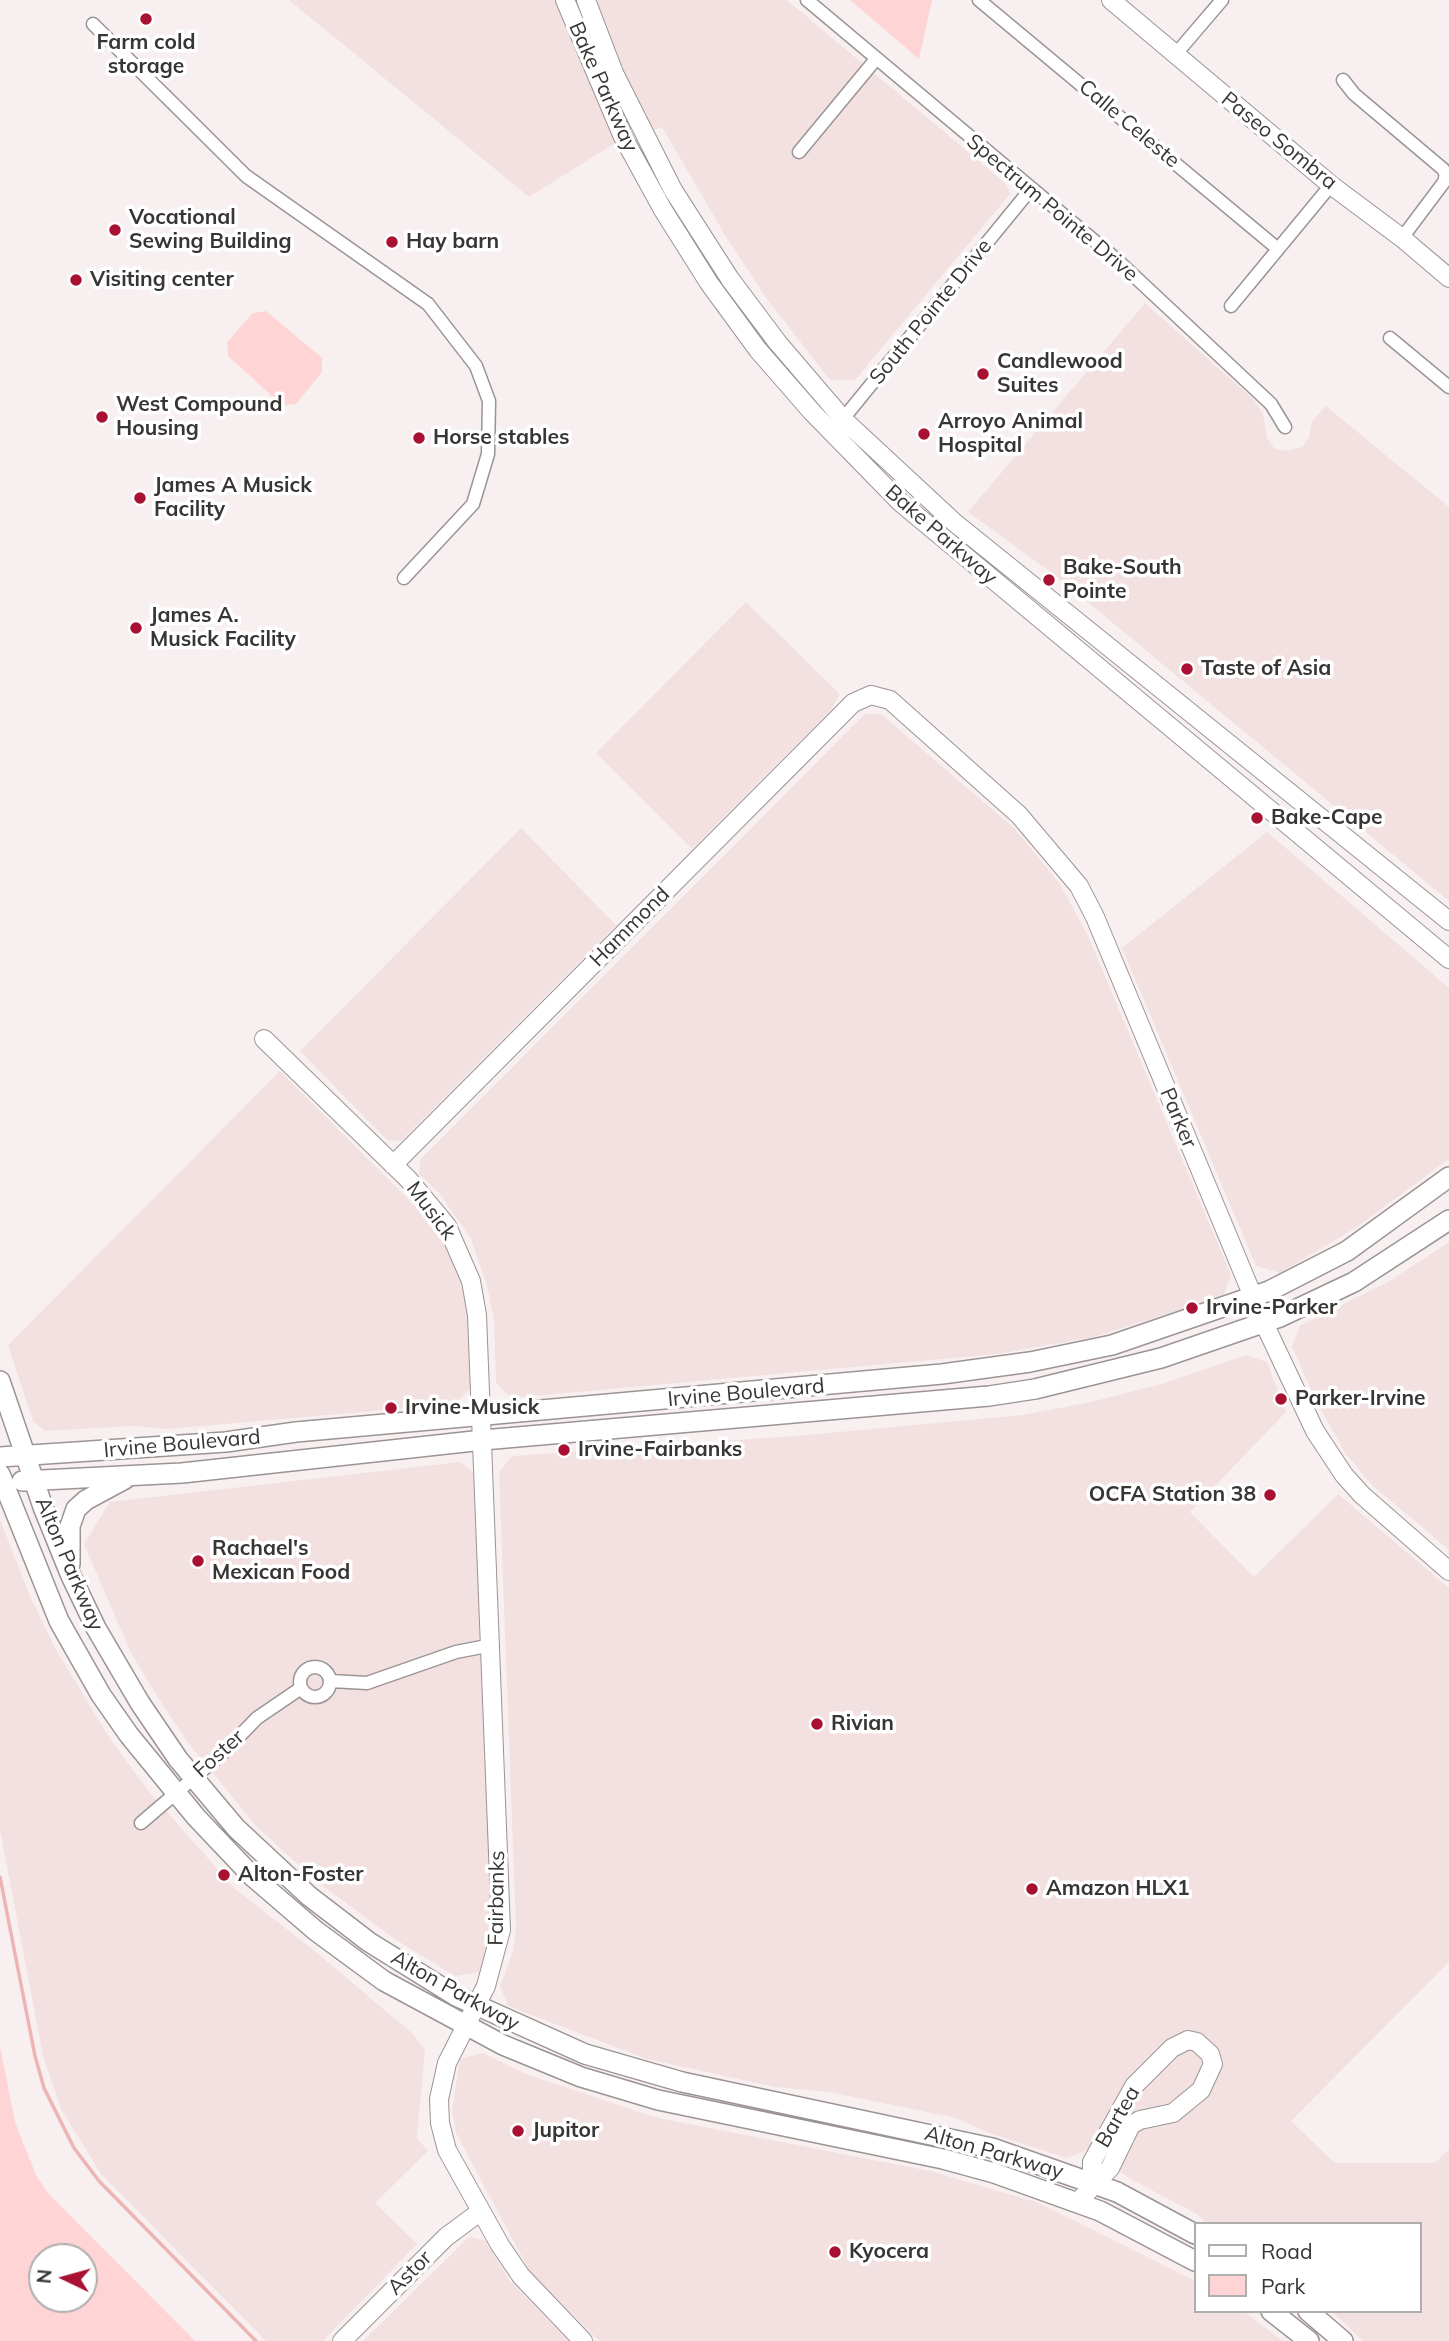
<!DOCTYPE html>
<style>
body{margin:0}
#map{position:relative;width:1449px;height:2341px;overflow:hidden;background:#f8f0f0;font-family:Mulish,sans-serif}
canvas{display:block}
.legend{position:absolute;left:1194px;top:2222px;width:228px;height:91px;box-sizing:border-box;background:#fff;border:2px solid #afaeae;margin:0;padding:9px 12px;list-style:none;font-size:21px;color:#383535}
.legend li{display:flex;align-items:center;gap:14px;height:35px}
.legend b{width:35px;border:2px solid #afaeae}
.north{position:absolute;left:28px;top:2243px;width:70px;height:70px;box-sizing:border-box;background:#fff;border:2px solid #afaeae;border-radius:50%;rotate:275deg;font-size:19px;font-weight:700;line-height:28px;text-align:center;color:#383535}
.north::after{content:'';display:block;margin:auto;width:24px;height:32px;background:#a91132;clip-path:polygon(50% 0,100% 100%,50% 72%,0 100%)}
</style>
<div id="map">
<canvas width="1449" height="2341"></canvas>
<ul class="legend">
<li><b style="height:9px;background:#fff"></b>Road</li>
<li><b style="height:19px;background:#ffd4d4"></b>Park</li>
</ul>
<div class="north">N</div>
</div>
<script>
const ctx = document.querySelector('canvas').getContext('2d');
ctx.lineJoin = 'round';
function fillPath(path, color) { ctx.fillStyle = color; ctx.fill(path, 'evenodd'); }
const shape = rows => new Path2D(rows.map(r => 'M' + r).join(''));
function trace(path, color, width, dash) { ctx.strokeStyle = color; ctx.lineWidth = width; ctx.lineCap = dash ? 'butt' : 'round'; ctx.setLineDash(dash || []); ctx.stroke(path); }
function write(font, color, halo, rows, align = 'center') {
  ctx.font = font + ' Mulish,sans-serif'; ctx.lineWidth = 7; ctx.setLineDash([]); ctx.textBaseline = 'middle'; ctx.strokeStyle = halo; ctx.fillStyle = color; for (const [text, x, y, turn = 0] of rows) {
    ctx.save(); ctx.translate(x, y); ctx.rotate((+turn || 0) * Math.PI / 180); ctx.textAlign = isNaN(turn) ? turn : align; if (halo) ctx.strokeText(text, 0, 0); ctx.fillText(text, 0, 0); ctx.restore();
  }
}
const built = shape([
 [289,0,787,0,1006,184,1010,194,855,380,830,380,767,299,726,237,662,127,612,145,529,197],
 [1145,303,1254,400,1263,414,1267,438,1274,448,1285,451,1302,447,1309,438,1312,421,1326,406,1449,507,1449,901,1056,576,968,512],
 [746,602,840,694,830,711,692,849,596,753],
 [865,714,881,714,1015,829,1060,884,1088,936,1231,1275,1223,1296,1094,1337,997,1354,511,1398,496,1383,494,1321,487,1285,471,1239,440,1194,419,1174,420,1160],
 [521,828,616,925,401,1141,387,1140,300,1051],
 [1267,832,1449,988,1449,1159,1354,1229,1280,1273,1256,1266,1122,948],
 [280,1071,423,1214,443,1241,460,1279,469,1320,472,1387,455,1404,167,1429,133,1426,45,1431,33,1421,8,1345],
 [1449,1242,1449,1550,1372,1485,1345,1453,1314,1397,1292,1346,1300,1326,1388,1282],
 [1246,1355,1267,1362,1286,1412,1190,1512,1254,1577,1338,1494,1449,1588,1449,1962,1291,2121,1335,2163,1435,2163,1449,2149,1449,2341,1363,2341,1331,2311,1419,2311,1419,2224,1207,2224,1197,2214,1134,2181,1086,2150,1067,2158,992,2134,956,2118,829,2092,775,2087,647,2059,508,2006,500,1986,513,1952,516,1929,499,1472,512,1456,807,1435,1022,1415,1091,1402,1165,1383],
 [460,1462,475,1474,493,1926,489,1949,479,1972,455,1976,393,1938,315,1880,256,1826,189,1744,162,1704,131,1653,84,1544,110,1502],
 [0,1519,29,1594,55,1648,109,1737,147,1789,234,1888,311,1948,412,2033,425,2050,417,2138,428,2151,375,2203,417,2244,323,2341,266,2341,101,2174,61,2109,43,2056,0,1830],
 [483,2053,526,2074,658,2118,930,2171,1039,2203,1195,2281,1195,2311,1243,2311,1283,2341,599,2341,530,2272,456,2133,452,2111,460,2059],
 [469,2237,485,2240,509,2280,569,2341,363,2341]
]);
const green = shape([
 [850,0,932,0,919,59],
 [266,311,322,358,322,372,296,404,282,405,228,356,227,342,253,313],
 [0,2046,15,2122,36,2175,48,2193,195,2341,0,2341],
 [84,2257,84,2299,42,2299,42,2257]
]);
const stream = shape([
 [0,1877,35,2056,44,2088,74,2148,99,2181,256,2341]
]);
const street = shape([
 [807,0,1116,259,1271,404,1285,427],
 [979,0,1278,249],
 [93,24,246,176,428,304,476,366,489,401,488,454,473,504,404,578],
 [1175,55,1222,0],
 [1343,80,1354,94,1443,169,1446,175,1444,182,1402,238],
 [799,152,876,59],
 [1231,306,1331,185],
 [1390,338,1449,387],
 [838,425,1030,190],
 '300 1682a15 15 0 1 1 30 0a15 15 0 1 1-30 0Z',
 [331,1681,367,1683,456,1652,492,1645],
 [141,1823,225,1751,257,1718,301,1688]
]);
const secondary = shape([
 [565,0,623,137,663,210,709,283,758,350,812,412,900,502,1449,959],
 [586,0,614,73,673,190,730,279,778,343,844,420,955,523,1449,921],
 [1111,0,1331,185,1402,238,1449,278],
 [264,1039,408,1179,447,1226,471,1281,477,1315,501,1930,486,1986,447,2063,439,2099,440,2123,447,2150,500,2245,521,2276,583,2341],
 [393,1165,853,703,871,695,890,700,1019,815,1079,886,1095,917,1264,1323,1315,1431,1344,1475,1362,1495,1449,1571],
 [1078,2202,1110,2168,1131,2125,1140,2120,1173,2113,1201,2090,1213,2064,1210,2054,1197,2042,1188,2040,1172,2048,1134,2086,1092,2162,1092,2184],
 [342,2341,446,2237,481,2211]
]);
const primary = shape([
 [0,1381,43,1507,71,1576,96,1628,140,1703,178,1759,236,1828,309,1896,369,1942,456,1996,585,2054,682,2082,992,2148,1117,2192,1195,2234],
 [0,1457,226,1442,296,1432,942,1374,1030,1362,1112,1345,1269,1291,1347,1251,1449,1177],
 [0,1474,59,1621,101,1695,129,1735,196,1817,252,1876,316,1931,384,1981,503,2045,581,2077,658,2100,943,2159,994,2173,1100,2211,1195,2261],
 [22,1481,182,1473,483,1440,989,1396,1035,1389,1161,1358,1280,1317,1354,1282,1449,1220],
 [70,1564,70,1526,76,1509,86,1500,125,1479],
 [1271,2311,1309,2341],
 [1308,2311,1343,2341]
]);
const markers = [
 [146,19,7,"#a91132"],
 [115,230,7,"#a91132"],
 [392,242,7,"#a91132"],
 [76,280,7,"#a91132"],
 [983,374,7,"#a91132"],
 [102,417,7,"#a91132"],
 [924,434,7,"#a91132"],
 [419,438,7,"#a91132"],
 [140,498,7,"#a91132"],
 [1049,580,7,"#a91132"],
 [136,628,7,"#a91132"],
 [1187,669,7,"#a91132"],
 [1257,818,7,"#a91132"],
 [1192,1308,7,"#a91132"],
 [1281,1399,7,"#a91132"],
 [391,1408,7,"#a91132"],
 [564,1450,7,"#a91132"],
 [1270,1495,7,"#a91132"],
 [198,1561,7,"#a91132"],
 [817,1724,7,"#a91132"],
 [224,1875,7,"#a91132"],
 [1032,1889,7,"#a91132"],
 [518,2131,7,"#a91132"],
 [835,2252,7,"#a91132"]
];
const poiNames = [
 ["Farm cold",146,43,"center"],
 ["storage",146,67,"center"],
 ["Vocational",129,218],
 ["Sewing Building",129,242],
 ["Hay barn",406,242],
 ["Visiting center",90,280],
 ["Candlewood",997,362],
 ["Suites",997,386],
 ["West Compound",116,405],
 ["Housing",116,429],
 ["Arroyo Animal",938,422],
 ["Hospital",938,446],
 ["Horse stables",433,438],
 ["James A Musick",154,486],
 ["Facility",154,510],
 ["Bake-South",1063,568],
 ["Pointe",1063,592],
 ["James A.",150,616],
 ["Musick Facility",150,640],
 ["Taste of Asia",1201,669],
 ["Bake-Cape",1271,818],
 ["Irvine-Parker",1206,1308],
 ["Parker-Irvine",1295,1399],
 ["Irvine-Musick",405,1408],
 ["Irvine-Fairbanks",578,1450],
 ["OCFA Station 38",1256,1495,"right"],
 ["Rachael's",212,1549],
 ["Mexican Food",212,1573],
 ["Rivian",831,1724],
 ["Alton-Foster",238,1875],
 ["Amazon HLX1",1046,1889],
 ["Jupitor",532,2131],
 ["Kyocera",849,2252]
];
const streetNames = [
 ["Bake Parkway",603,87,66],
 ["Calle Celeste",1129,124,40],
 ["Paseo Sombra",1279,141,39],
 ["Spectrum Pointe Drive",1052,208,40],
 ["South Pointe Drive",931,312,-51],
 ["Bake Parkway",941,535,41],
 ["Hammond",630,927,-45],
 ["Parker",1178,1118,67],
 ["Musick",431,1211,53],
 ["Irvine Boulevard",746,1393,-5],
 ["Irvine Boulevard",182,1444,-5],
 ["Alton Parkway",69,1564,67],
 ["Foster",219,1754,-42],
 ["Fairbanks",497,1898,-89],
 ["Alton Parkway",455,1991,29],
 ["Bartea",1118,2117,-60],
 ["Alton Parkway",994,2153,16],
 ["Astor",410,2273,-45]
];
fillPath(built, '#f3e1e1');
fillPath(green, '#ffd4d4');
trace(stream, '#edb4b5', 3.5);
trace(street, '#9c9494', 15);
trace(secondary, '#9c9494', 20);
trace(primary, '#9c9494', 22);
trace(street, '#fff', 12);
trace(secondary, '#fff', 18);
trace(primary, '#fff', 19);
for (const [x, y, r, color] of markers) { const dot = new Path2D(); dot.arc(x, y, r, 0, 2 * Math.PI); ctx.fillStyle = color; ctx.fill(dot); trace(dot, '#fff', 2.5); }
write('bold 21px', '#383535', '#fff', poiNames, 'left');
write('21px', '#383535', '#fff', streetNames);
</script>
